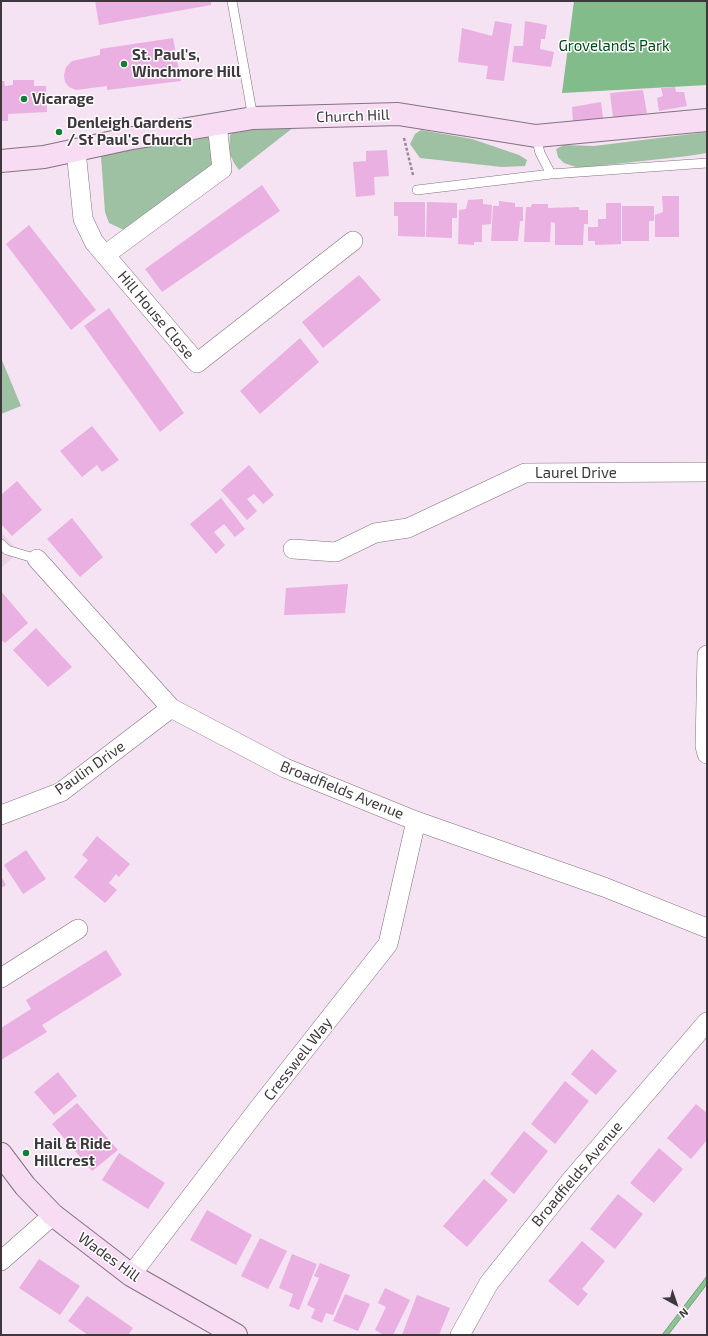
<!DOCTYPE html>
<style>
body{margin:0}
#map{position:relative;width:708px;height:1336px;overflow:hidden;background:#f5e2f2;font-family:"Exo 2",sans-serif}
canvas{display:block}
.frame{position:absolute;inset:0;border:2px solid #3e373d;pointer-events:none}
.north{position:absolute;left:656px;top:1284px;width:40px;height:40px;-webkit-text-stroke:3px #fff;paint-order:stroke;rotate:140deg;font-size:11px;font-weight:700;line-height:16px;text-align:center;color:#3e373d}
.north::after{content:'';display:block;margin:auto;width:14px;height:18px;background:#3e373d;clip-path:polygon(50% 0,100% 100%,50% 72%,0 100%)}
</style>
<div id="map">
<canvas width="708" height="1336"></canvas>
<div class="frame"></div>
<div class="north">N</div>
</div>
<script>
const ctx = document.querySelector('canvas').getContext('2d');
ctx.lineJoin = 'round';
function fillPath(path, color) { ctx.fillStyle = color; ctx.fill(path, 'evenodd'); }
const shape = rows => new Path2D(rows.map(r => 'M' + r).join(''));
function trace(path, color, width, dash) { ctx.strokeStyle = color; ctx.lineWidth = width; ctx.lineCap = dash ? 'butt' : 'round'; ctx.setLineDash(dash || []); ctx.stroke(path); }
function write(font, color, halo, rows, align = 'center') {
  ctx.font = font + ' "Exo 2",sans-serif'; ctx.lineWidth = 3; ctx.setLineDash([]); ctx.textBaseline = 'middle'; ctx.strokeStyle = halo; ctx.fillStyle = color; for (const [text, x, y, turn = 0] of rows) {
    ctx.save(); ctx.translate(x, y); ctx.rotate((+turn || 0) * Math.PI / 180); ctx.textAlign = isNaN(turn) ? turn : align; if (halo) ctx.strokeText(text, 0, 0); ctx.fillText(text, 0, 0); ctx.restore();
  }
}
const built = shape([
 [1,532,19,552,1,568]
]);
const green = shape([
 [294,127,239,170,234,163,229,152,230,135,234,131],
 [421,130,472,139,519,155,527,160,525,166,502,167,420,158,410,144,415,134],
 [210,131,213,168,124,230,109,223,105,212,101,156],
 [707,132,707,153,688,156,579,168,564,163,558,157,556,149,564,145,594,146],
 [1,358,21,406,1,414]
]);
const forest = shape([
 [574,1,707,1,707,85,562,93]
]);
const water = shape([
 [707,1276,707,1284,668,1335,662,1335,707,1276]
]);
const building = shape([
 [95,1,211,1,211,5,99,25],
 [495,21,512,24,504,81,486,79,488,66,458,62,462,28,492,36],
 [525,21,547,25,545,39,541,39,540,49,554,52,551,67,512,62,514,46,523,46],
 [173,38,181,81,107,90,107,86,76,90,69,87,65,82,64,75,66,67,72,61,100,55,100,49],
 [13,80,34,80,34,86,46,86,47,112,8,114,8,121,1,121,1,81,4,81,5,86,13,85],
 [675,87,676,92,684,92,687,106,659,111,657,98,663,96,661,88],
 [643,90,647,113,613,118,610,93],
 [601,102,603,118,573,124,572,107],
 [387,150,389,176,374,177,375,195,356,197,353,162,366,161,366,151],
 [262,185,280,211,162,292,145,269],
 [662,196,679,196,679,237,655,237,655,215,663,212],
 [483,199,483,204,492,205,491,224,482,225,482,242,474,242,474,245,458,244,459,210,466,209,468,200],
 [499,201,515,203,515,207,523,207,523,221,520,221,518,241,491,241,493,206,499,206],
 [394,202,425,202,425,237,398,236,398,216,394,216],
 [427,202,457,203,457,218,452,218,452,238,426,237],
 [606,203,621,203,621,244,595,245,595,241,588,241,588,227,598,227,598,219,606,219],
 [532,204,548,204,548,208,579,207,579,210,588,210,588,224,584,224,583,245,555,245,555,223,551,222,550,242,524,242,526,207,531,207],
 [622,206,654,206,654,221,649,221,649,241,622,241],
 [29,225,96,310,71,330,6,244],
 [359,275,381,300,323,348,302,322],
 [109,308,184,413,160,432,84,326],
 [300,338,319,362,260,414,240,391],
 [92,426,119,460,102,472,97,465,82,477,60,451],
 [249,465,274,495,263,504,254,494,247,499,257,511,247,520,221,490],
 [17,481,42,510,12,536,1,524,1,495],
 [221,498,245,529,235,537,224,524,214,532,225,545,216,554,190,524],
 [72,518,103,557,80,577,47,539],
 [348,584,345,613,284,615,286,588],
 [1,591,28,623,5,643,1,640],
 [36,628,72,667,48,687,13,650],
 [97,836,130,864,119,877,116,874,109,883,117,890,105,903,74,877,88,860,82,855],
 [26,850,46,879,23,894,4,865],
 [1,876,6,885,1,888],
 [106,950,122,975,42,1025,47,1032,1,1060,1,1028,31,1009,26,1000],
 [592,1049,617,1071,596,1095,571,1074],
 [58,1072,77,1096,54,1115,34,1092],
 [565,1081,589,1101,555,1144,531,1124],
 [77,1103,118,1150,92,1171,52,1124],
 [696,1104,707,1113,707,1140,691,1159,667,1138],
 [524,1131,548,1151,514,1194,490,1174],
 [659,1148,683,1169,654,1203,630,1183],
 [119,1153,165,1183,148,1209,102,1180],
 [484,1179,508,1200,467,1247,443,1226],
 [618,1194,643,1214,615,1249,590,1229],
 [207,1210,252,1235,236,1265,190,1240],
 [260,1238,287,1251,268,1289,241,1276],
 [582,1241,605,1261,582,1289,588,1294,578,1306,548,1281],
 [292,1254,317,1264,299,1310,289,1306,293,1294,279,1288],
 [39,1259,80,1286,60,1315,19,1288],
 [320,1263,350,1275,333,1315,326,1313,322,1323,311,1318,315,1309,307,1305,319,1278,314,1276],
 [385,1288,410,1300,393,1335,384,1335,375,1330,386,1307,378,1303],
 [345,1294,370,1304,358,1331,333,1321],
 [417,1295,450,1308,439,1335,402,1335],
 [87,1296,133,1328,128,1335,88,1335,68,1321]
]);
const path = shape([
 [404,138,413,175]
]);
const lane = shape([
 [232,1,253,118],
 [536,136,540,153,551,174],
 [417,190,551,174,707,163],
 [1,544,7,550,37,559]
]);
const street = shape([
 [76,151,83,219,94,242,197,363,353,241],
 [105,255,222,169,217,124],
 [293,549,336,552,375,533,408,528,525,473,707,472],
 [37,559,171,708,285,768,416,821,604,887,707,928],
 [707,655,705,746,707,754],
 [1,815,61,792,171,708],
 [1,978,78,929],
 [1,1261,53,1215],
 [131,1275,258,1109,388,944,416,821],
 [460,1335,489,1283,572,1179,707,1022]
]);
const secondary = shape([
 [1,161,44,157,127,139,253,118,398,114,536,136,707,120],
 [1,1154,25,1186,53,1215,131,1275,236,1335]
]);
const markers = [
 [124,64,4,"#118036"],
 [24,99,4,"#118036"],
 [59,132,4,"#118036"],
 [26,1153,4,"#118036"]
];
const parkNames = [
 ["Grovelands Park",614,46]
];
const poiNames = [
 ["St. Paul's,",132,55],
 ["Winchmore Hill",132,72],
 ["Vicarage",32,99],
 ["Denleigh Gardens",67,123],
 ["/ St Paul's Church",67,140],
 ["Hail & Ride",34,1144],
 ["Hillcrest",34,1161]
];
const streetNames = [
 ["Church Hill",353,116,-2],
 ["Hill House Close",156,315,50],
 ["Laurel Drive",576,473],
 ["Paulin Drive",90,768,-35],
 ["Broadfields Avenue",342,790,22],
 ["Cresswell Way",298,1059,-52],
 ["Broadfields Avenue",577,1174,-50],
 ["Wades Hill",109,1257,36]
];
fillPath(built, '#ecd4e8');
fillPath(green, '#9fc1a3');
fillPath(forest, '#81bc8a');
fillPath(water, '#8ac693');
trace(water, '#739b79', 1);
fillPath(building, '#ebb0e2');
trace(lane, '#837380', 10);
trace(street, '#837380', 20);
trace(secondary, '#837380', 24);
trace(path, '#988b96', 2.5, [3, 2]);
trace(lane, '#fff', 9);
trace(street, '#fff', 19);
trace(secondary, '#f7dcf3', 22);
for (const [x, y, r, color] of markers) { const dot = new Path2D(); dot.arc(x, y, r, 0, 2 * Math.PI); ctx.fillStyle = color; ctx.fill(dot); trace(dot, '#fff', 1.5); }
write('15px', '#02491a', '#fff', parkNames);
write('bold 15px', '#3e373d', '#fff', poiNames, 'left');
write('15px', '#3e373d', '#fff', streetNames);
</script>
